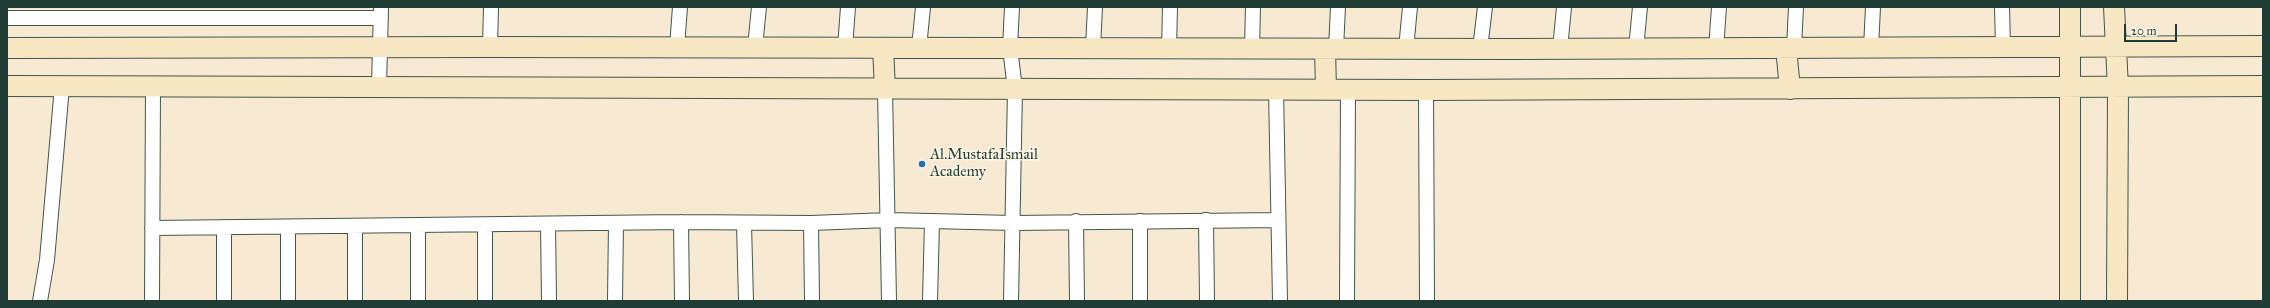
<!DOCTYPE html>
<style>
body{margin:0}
#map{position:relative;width:2270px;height:308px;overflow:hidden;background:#f8e9d2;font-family:"IM FELL Great Primer",serif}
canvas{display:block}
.frame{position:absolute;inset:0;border:8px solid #1f3d34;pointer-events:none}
.scale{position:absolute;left:2124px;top:24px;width:53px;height:18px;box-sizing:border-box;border:2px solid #1f3d34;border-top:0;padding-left:5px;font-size:12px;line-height:14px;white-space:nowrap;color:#1f3d34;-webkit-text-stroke:3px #fcf5e5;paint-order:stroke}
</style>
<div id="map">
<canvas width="2270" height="308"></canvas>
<div class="frame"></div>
<div class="scale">20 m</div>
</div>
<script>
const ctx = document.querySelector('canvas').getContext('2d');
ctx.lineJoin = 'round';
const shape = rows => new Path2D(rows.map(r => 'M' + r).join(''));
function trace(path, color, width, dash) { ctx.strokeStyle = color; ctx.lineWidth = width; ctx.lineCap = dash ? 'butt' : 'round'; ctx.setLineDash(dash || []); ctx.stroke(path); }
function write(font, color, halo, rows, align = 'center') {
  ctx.font = font + ' "IM FELL Great Primer",serif'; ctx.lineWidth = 3; ctx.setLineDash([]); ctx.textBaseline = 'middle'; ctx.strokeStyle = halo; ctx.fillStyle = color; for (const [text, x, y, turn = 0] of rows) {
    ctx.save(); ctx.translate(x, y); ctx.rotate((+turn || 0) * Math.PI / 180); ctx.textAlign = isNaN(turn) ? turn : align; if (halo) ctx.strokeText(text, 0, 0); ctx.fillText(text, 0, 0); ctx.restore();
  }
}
const street = shape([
 [2002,7,2003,47],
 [7,18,381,18],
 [490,47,491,7],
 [677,47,680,7],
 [755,47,759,7],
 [845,48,848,7],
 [919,48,923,7],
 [1093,48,1095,7],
 [1794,48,1796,7],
 [1871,48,1873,7],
 [1169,49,1170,7],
 [1252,49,1253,7],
 [1336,49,1338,7],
 [1406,49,1410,7],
 [1480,49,1485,7],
 [1560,49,1564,7],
 [1636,49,1640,7],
 [1716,49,1719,7],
 [379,87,381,7],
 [885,89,889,301],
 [1276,89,1280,301],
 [1426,90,1427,301],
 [1206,220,1207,301],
 [1076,221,1077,301],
 [1140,221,1140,301],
 [681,222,682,301],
 [811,223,812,301],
 [548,224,549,301],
 [744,224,746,301],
 [224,227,224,301],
 [288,227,288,301],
 [152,228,681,222,811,223,889,220,1013,223,1278,220],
 [40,301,47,260,62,86],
 [152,301,153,86],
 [355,301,355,226],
 [418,301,418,225],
 [485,301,485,225],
 [615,301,616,223],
 [930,301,932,222],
 [1011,301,1015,89,1010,48,1012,7],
 [1347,301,1348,89]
]);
const secondary = shape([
 [2114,7,2118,88,2117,301],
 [7,48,490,47,1513,49,2263,46],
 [883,48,885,89],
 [1786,48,1790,89],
 [1325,49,1326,89],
 [7,86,1426,90,2263,86],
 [2070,301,2070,7]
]);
const markers = [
 [922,164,4,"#1f6fb2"]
];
const poiNames = [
 ["Al.MustafaIsmail",930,155],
 ["Academy",930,172]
];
trace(street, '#40574c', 16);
trace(secondary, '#40574c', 22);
trace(street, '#fff', 14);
trace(secondary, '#f7e8c3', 20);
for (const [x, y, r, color] of markers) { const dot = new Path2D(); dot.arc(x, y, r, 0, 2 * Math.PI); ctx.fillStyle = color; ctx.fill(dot); trace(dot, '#fcf5e5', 1.5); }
write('15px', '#1f3d34', '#fcf5e5', poiNames, 'left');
</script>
